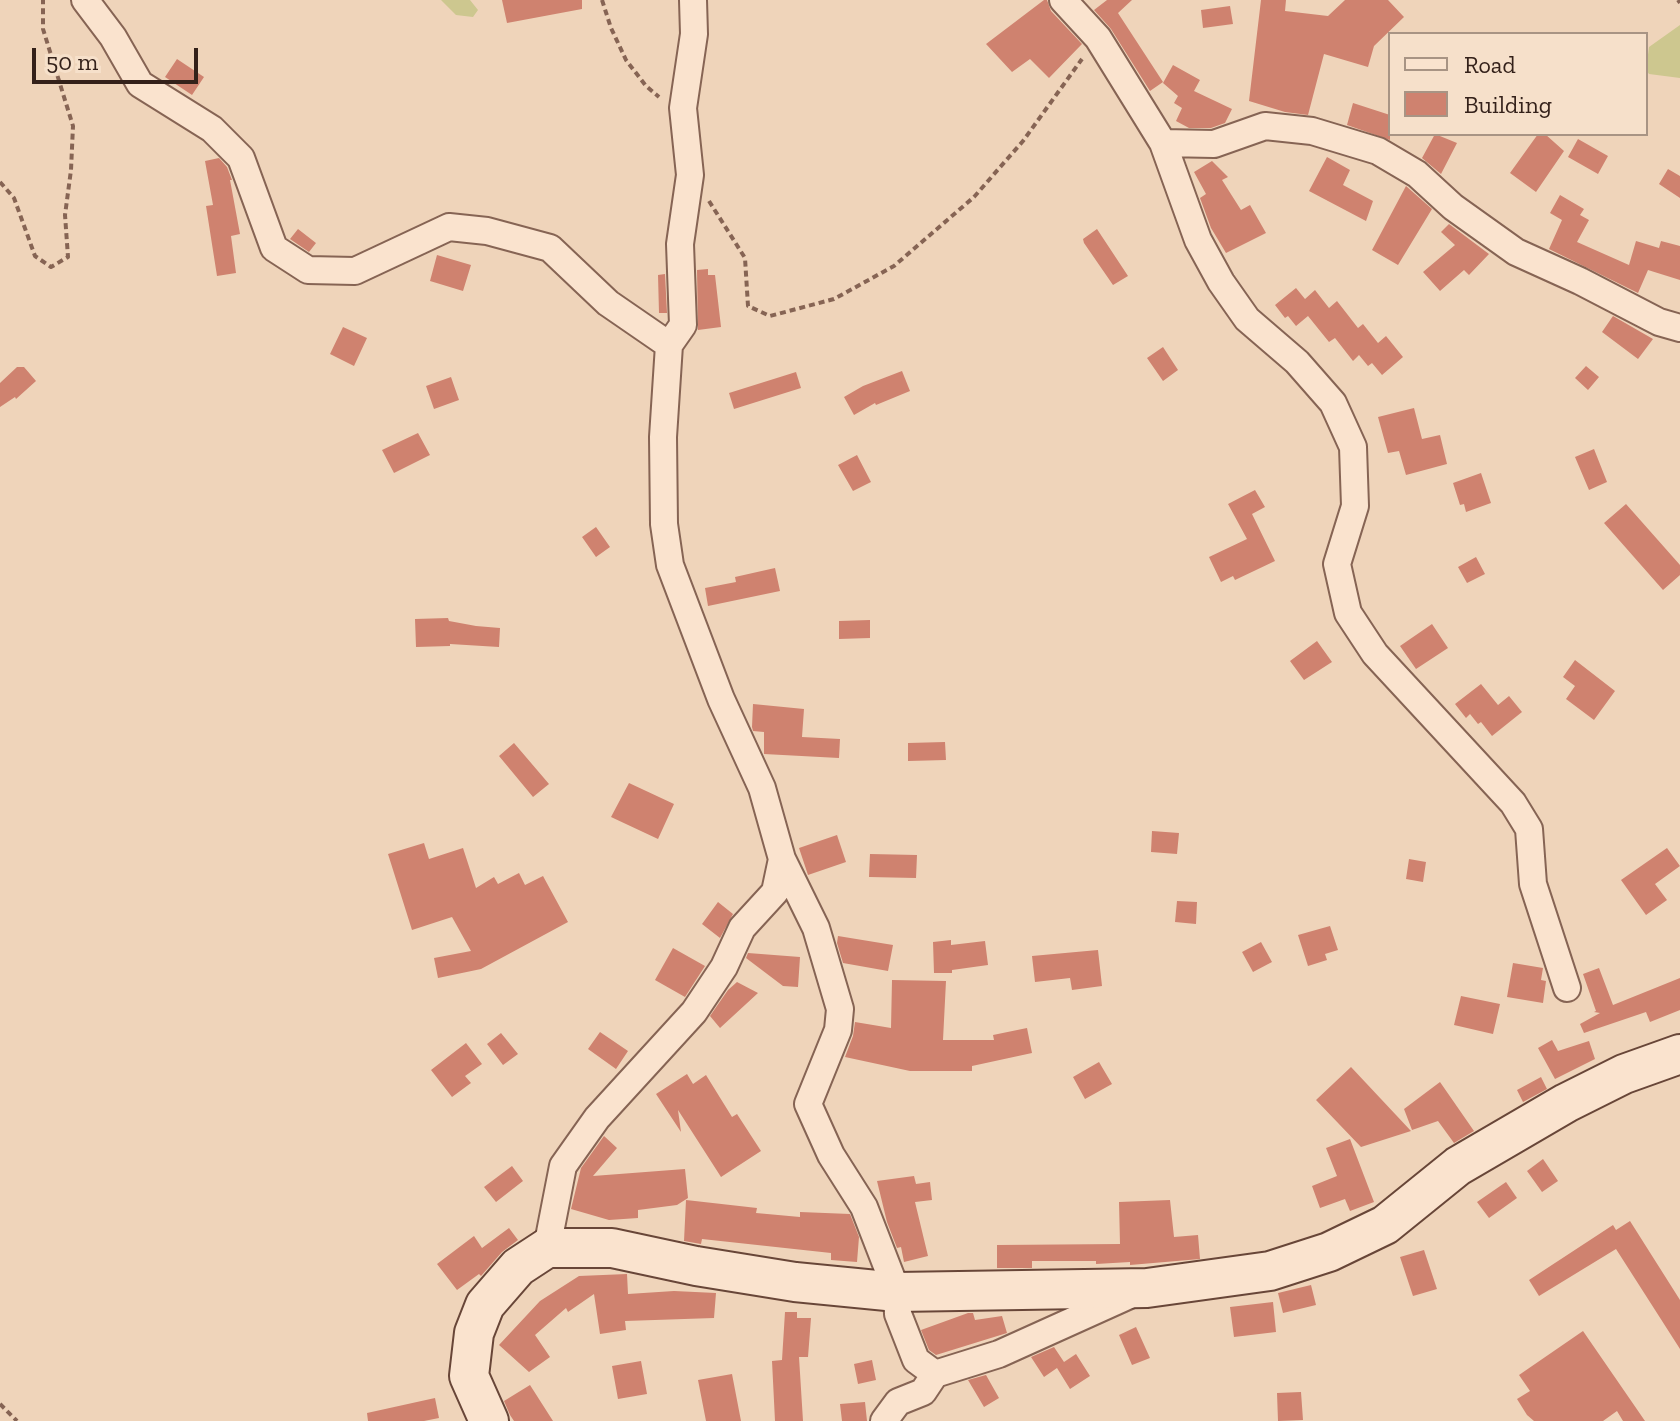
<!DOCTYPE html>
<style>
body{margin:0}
#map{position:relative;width:1680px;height:1421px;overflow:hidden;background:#efd4ba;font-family:"Zilla Slab",serif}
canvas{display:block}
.legend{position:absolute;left:1388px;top:32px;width:260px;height:104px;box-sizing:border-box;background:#f6e0ca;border:2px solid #a89484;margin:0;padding:10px 14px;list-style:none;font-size:24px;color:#34211a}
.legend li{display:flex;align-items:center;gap:16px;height:40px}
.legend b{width:40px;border:2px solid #a89484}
.scale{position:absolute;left:32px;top:48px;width:166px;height:36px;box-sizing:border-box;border:4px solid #34211a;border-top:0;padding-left:10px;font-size:24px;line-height:28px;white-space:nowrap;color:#34211a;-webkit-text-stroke:6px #f6e0ca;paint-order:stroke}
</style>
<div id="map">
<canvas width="1680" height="1421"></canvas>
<ul class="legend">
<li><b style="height:10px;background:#fae3ce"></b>Road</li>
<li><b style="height:22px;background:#cf826f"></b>Building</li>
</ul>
<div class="scale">50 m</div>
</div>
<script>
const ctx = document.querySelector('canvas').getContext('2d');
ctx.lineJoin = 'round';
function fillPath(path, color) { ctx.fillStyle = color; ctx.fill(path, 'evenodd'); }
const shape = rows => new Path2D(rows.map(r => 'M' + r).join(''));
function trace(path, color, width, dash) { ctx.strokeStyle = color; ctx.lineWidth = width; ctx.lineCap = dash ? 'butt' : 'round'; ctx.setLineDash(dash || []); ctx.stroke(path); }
const green = shape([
 [441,0,470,0,478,10,473,17,456,15],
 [1680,25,1680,78,1649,74,1646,70,1649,47]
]);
const building = shape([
 [502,0,582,0,582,9,507,23],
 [1044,0,1047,0,1051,11,1082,44,1049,78,1030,59,1012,72,986,44],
 [1107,0,1132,0,1118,13,1163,82,1150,91,1111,29,1094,10],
 [1261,0,1286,0,1285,11,1328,16,1345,0,1388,0,1404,17,1374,46,1368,67,1324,54,1308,115,1285,112,1249,101],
 [1230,6,1233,24,1203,28,1201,10],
 [177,59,204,77,192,95,165,77],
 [1173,65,1200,80,1194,91,1232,109,1225,123,1211,128,1189,128,1176,121,1182,108,1174,103,1178,96,1163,83],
 [1353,103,1390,115,1390,140,1347,125],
 [1435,134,1457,143,1441,174,1422,158],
 [1538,134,1545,134,1564,151,1536,192,1510,173],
 [1578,139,1608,156,1598,174,1568,157],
 [1327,157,1350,170,1343,185,1373,201,1366,221,1309,191],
 [219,158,227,167,232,180,230,180,240,234,231,236,236,273,217,276,206,206,213,205,205,161],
 [1212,161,1228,177,1222,180,1241,210,1250,205,1266,233,1226,253,1211,228,1200,198,1206,194,1194,172],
 [1668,169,1680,176,1680,198,1659,184],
 [1406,186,1432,209,1398,265,1372,250],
 [1560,195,1584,209,1580,215,1589,220,1577,242,1629,265,1636,241,1659,248,1661,241,1680,246,1680,280,1648,270,1638,293,1549,249,1562,220,1550,213],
 [1449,224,1489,254,1469,275,1464,270,1440,291,1423,272,1455,245,1441,232],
 [298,229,316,243,309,252,290,239],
 [1097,229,1128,276,1113,285,1084,243,1083,239],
 [437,255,471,265,463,291,430,281],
 [708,269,708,275,715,275,721,327,698,330,697,270],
 [665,274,667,313,659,313,658,275],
 [1296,288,1305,299,1315,290,1329,308,1337,301,1358,328,1363,324,1378,343,1386,336,1403,357,1382,375,1372,363,1368,366,1359,355,1353,361,1335,338,1329,342,1308,316,1296,326,1288,316,1285,318,1275,305],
 [1613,316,1653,339,1638,359,1602,332],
 [343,327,367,338,354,366,330,354],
 [1163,347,1178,370,1163,381,1147,358],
 [1586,366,1599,377,1588,390,1575,378],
 [17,367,24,367,36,381,16,399,15,397,0,407,0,383],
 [902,371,910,391,876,405,875,403,854,415,844,397,863,386],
 [796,372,801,388,734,409,729,393],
 [451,377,459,400,434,409,426,386],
 [1414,408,1422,439,1440,435,1447,464,1406,475,1399,451,1388,453,1378,417],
 [418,433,430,455,394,473,382,450],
 [1594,449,1607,482,1589,490,1575,457],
 [857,455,871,482,853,491,838,465],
 [1481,473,1491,503,1466,512,1464,504,1460,505,1453,483],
 [1255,490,1265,507,1252,514,1275,561,1235,580,1233,576,1221,582,1209,557,1247,539,1228,504],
 [1626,504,1680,565,1680,575,1663,590,1604,523],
 [596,527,610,547,596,557,582,537],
 [1476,557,1485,574,1467,583,1458,567],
 [775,568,780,591,708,606,705,588,736,582,735,577],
 [448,618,449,621,476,626,500,628,499,647,450,644,450,646,416,647,415,619],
 [870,620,870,638,839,639,839,621],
 [1432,624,1448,648,1416,669,1400,646],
 [1317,641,1332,662,1304,680,1290,661],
 [1575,660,1615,691,1594,720,1566,699,1575,686,1563,677],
 [1481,684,1498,705,1509,696,1522,712,1492,736,1481,722,1478,724,1470,714,1466,718,1455,704],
 [753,704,804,709,802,737,840,739,839,758,764,754,764,732,753,731,752,727],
 [945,742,946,760,908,761,908,743],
 [514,743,549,784,533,797,499,756],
 [629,783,674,804,658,839,611,817],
 [1152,831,1179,833,1177,854,1151,852],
 [837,835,846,862,808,875,799,848],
 [424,843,429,859,463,848,476,888,494,877,498,884,519,873,525,885,543,876,568,922,481,969,438,978,434,958,471,951,452,917,412,930,388,854],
 [1667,848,1680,866,1655,884,1667,900,1646,915,1621,880],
 [870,854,917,855,916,878,869,877],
 [1409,859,1426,862,1423,882,1406,879],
 [1177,901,1197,902,1196,924,1175,922],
 [718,902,733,914,720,938,702,924],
 [1330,926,1338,950,1325,954,1327,960,1308,966,1298,935],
 [838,936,893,945,888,971,843,963,837,943],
 [951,940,951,945,985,941,988,965,952,970,952,973,934,973,933,942],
 [1261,942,1272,962,1253,972,1242,952],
 [673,948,705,966,685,997,655,980],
 [1098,950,1102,986,1072,990,1070,978,1035,982,1032,956],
 [748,953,800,957,798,987,783,986,746,958],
 [1513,963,1543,968,1541,980,1546,981,1543,1003,1507,997],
 [1599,968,1613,1005,1680,978,1680,1010,1650,1022,1646,1012,1584,1033,1580,1024,1600,1013,1594,1012,1596,1011,1583,974],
 [892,980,946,981,943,1040,994,1040,993,1035,1027,1028,1032,1053,972,1066,972,1071,910,1071,845,1057,853,1036,855,1022,891,1028],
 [737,982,758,993,720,1028,710,1016,728,990],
 [1461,996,1500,1004,1493,1034,1454,1025],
 [600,1032,628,1051,616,1069,588,1049],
 [501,1033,518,1054,503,1065,487,1044],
 [1552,1040,1558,1051,1589,1041,1595,1059,1555,1079,1538,1048],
 [466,1043,482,1064,465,1076,471,1083,452,1097,431,1070],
 [1099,1062,1112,1084,1085,1099,1073,1077],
 [1351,1067,1411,1131,1361,1147,1316,1100],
 [687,1074,693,1084,706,1075,732,1117,737,1114,761,1151,721,1177,678,1110,681,1132,656,1094],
 [1541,1077,1547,1089,1523,1102,1517,1090],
 [1440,1082,1474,1131,1454,1143,1438,1121,1412,1130,1404,1109],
 [604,1136,617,1148,593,1176,685,1169,688,1198,677,1205,638,1210,638,1218,609,1220,571,1209,581,1168],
 [1350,1139,1374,1202,1350,1211,1345,1199,1320,1208,1312,1186,1337,1176,1326,1148],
 [1543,1159,1558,1181,1542,1192,1527,1171],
 [512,1166,523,1181,496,1202,484,1187],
 [914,1176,916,1184,930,1182,932,1200,915,1202,928,1256,904,1262,901,1247,897,1248,887,1222,877,1181],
 [1506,1182,1517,1198,1489,1218,1477,1202],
 [686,1200,757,1208,756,1213,800,1217,800,1212,850,1214,859,1237,857,1262,831,1260,831,1253,702,1239,701,1244,684,1241],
 [1170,1200,1174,1237,1198,1235,1200,1259,1130,1265,1130,1262,1096,1264,1096,1261,1032,1261,1032,1268,997,1268,997,1245,1120,1244,1119,1202],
 [1630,1221,1680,1300,1680,1349,1616,1249,1539,1296,1529,1280,1613,1225,1616,1230],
 [509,1228,518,1240,502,1252,481,1276,479,1274,457,1290,437,1264,474,1236,482,1248],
 [1424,1250,1437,1289,1413,1296,1400,1257],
 [627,1274,628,1294,674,1291,716,1293,714,1318,625,1321,626,1330,600,1334,594,1294,568,1312,566,1308,535,1335,550,1357,529,1372,499,1345,540,1301,579,1276],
 [1311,1285,1316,1305,1283,1313,1278,1293],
 [1273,1302,1276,1332,1234,1337,1230,1307],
 [785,1312,797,1312,797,1318,811,1318,808,1357,799,1357,803,1421,775,1421,772,1361,782,1360],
 [968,1313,973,1313,975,1320,1002,1316,1007,1333,936,1355,929,1350,921,1330],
 [1136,1327,1150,1358,1132,1365,1119,1335],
 [1583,1331,1645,1421,1623,1421,1617,1411,1603,1421,1534,1421,1527,1415,1517,1399,1530,1391,1519,1375],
 [1054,1347,1064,1362,1076,1354,1090,1376,1070,1389,1057,1368,1044,1377,1031,1357],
 [872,1360,876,1380,858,1384,854,1364],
 [641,1361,647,1394,618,1399,612,1366],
 [732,1374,741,1421,706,1421,698,1380],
 [986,1375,999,1398,984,1407,968,1380],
 [530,1385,553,1421,514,1421,510,1415,504,1401],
 [1301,1392,1303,1420,1278,1421,1277,1393],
 [435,1398,439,1418,424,1421,368,1421,367,1413],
 [865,1402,867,1421,842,1421,840,1404]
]);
const path = shape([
 [602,0,611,28,626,60,646,86,659,97],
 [1678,0,1680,3],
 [0,182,14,198,35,256,51,267,68,257,65,215,71,170,73,126,43,29,43,0],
 [709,201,745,258,748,306,770,316,834,299,894,266,974,197,1023,141,1082,59],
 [0,1404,17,1421]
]);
const minor = shape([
 [85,0,113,37,140,84,212,129,241,158,274,248,308,270,355,271,449,227,487,231,550,248,608,303,669,345],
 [1063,0,1098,38,1163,143,1214,144,1265,126,1312,131,1378,151,1417,174,1453,207,1516,252,1580,281,1659,322,1680,328],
 [1163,143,1198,240,1221,282,1247,319,1297,362,1333,403,1353,447,1355,506,1337,564,1348,613,1375,654,1513,803,1529,829,1533,884,1567,988],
 [782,859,816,928,840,1009,838,1030,808,1104,831,1155,864,1207,897,1292,898,1314,916,1360,935,1374],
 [547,1248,563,1166,597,1118,694,1012,724,967,742,928,775,892,782,859,762,788,721,699,670,565,664,524,663,437,669,345,683,325,680,244,690,175,683,108,694,34,693,0],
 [884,1421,898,1402,923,1392,935,1374,999,1354,1132,1294]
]);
const secondary = shape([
 [489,1421,469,1376,474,1333,485,1305,518,1267,547,1248,612,1248,696,1266,795,1282,897,1292,1147,1288,1270,1271,1329,1252,1385,1225,1458,1166,1566,1103,1624,1074,1680,1054]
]);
fillPath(green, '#cdc78f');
fillPath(building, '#cf826f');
trace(minor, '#866454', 30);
trace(secondary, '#684638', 42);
trace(path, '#866454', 4, [6, 4]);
trace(minor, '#fae3ce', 26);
trace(secondary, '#fae3ce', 38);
</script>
